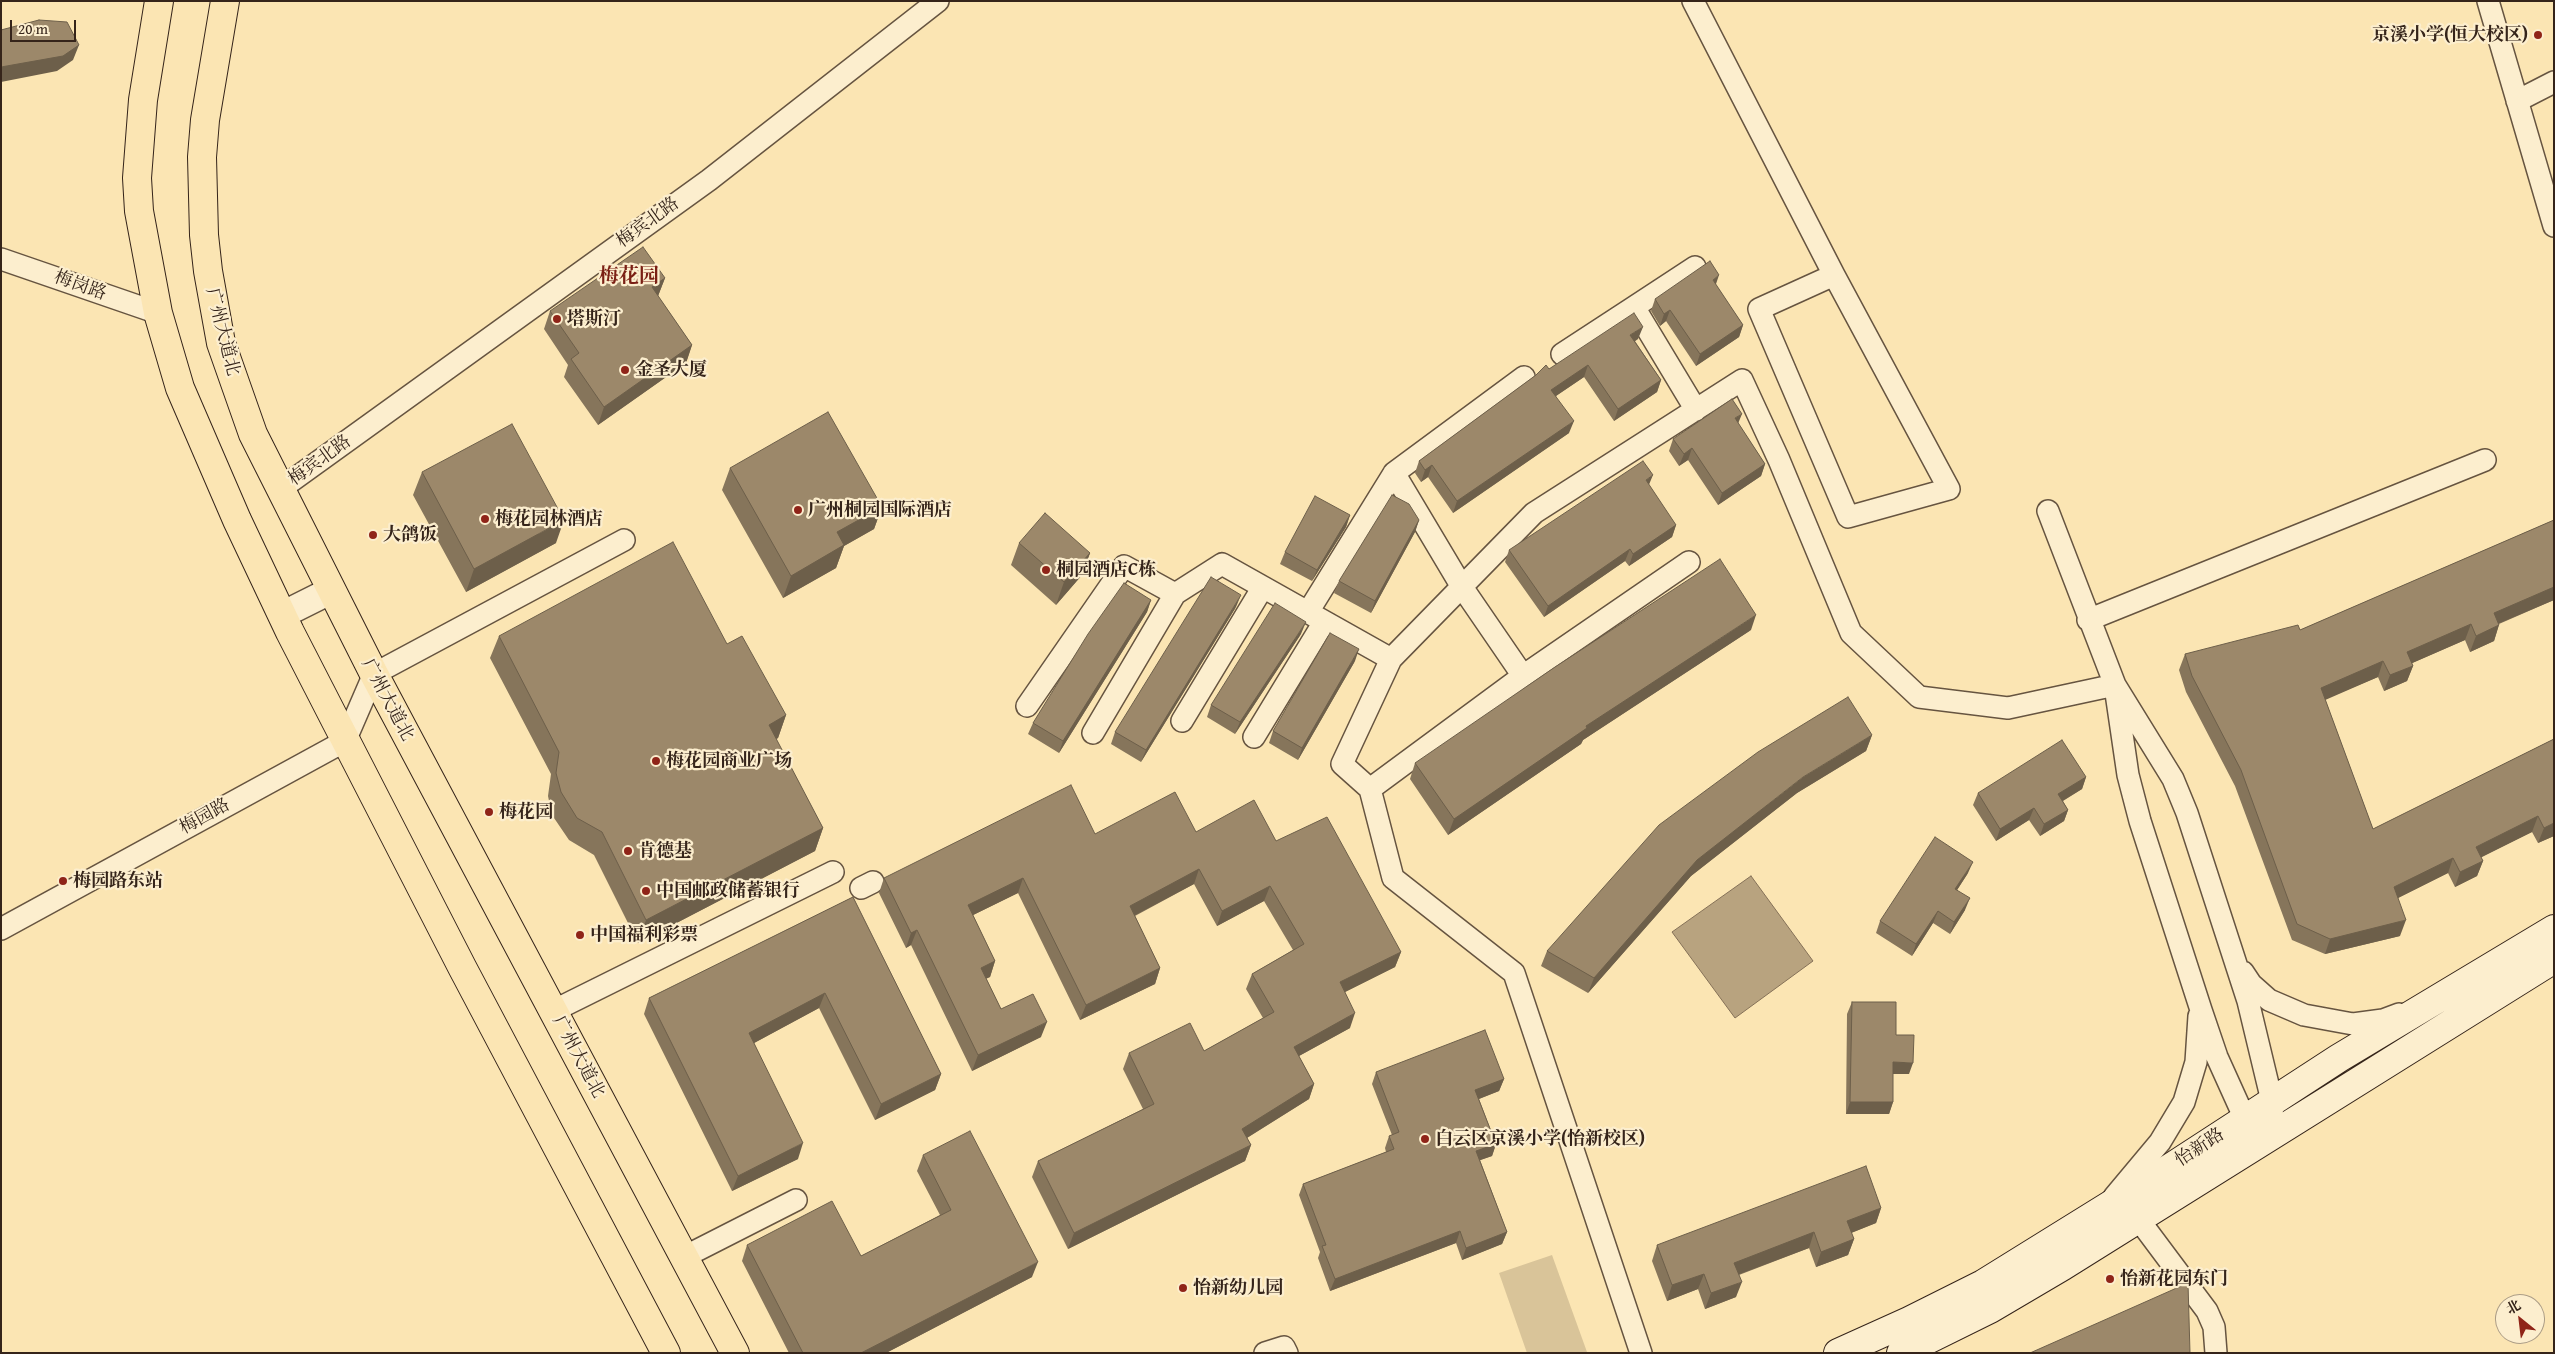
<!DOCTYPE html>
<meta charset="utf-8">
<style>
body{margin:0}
#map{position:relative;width:2555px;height:1354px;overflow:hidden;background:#fbe5b3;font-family:"Gentium Book Plus","Noto Serif SC",serif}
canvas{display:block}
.frame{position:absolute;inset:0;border:2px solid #35241a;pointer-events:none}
.north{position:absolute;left:2495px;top:1294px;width:50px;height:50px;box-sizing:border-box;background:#fceece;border:1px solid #ac9d86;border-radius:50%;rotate:331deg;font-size:14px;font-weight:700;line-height:20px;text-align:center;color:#35241a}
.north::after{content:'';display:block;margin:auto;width:18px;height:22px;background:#8f2418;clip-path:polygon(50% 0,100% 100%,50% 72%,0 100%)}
.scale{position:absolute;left:10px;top:20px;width:66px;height:22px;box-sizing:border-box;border:2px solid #35241a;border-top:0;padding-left:6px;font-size:15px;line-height:18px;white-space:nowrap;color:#35241a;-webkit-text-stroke:4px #fceece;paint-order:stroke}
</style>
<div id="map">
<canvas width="2555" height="1354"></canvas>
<div class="frame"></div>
<div class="north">北</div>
<div class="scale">20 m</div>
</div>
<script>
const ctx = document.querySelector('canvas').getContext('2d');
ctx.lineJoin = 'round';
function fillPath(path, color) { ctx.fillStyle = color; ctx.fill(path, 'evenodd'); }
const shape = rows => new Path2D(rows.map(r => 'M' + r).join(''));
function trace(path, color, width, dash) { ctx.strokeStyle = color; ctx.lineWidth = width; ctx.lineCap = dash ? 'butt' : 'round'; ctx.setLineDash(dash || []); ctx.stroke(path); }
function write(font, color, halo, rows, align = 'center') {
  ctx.font = font + ' "Gentium Book Plus","Noto Serif SC",serif'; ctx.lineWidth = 4.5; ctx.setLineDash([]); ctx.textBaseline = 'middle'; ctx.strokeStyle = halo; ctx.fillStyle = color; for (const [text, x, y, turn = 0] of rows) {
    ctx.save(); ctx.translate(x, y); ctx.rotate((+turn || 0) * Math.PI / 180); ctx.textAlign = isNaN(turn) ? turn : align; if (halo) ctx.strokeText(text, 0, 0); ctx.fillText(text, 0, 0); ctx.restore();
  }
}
const green = shape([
 [1552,1255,1587,1352,1584,1353,1527,1353,1499,1273]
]);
const water = shape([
 [1751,876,1813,961,1735,1018,1672,932,1751,876]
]);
const minor = shape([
 [1693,1,1834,275,1949,489,1848,517,1759,309,1834,275],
 [2488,1,2554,226],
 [2517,101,2554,82],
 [1,259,158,313],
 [1634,307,1695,267],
 [1562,354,1634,307,1696,410],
 [1394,473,1524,377],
 [279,490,709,180,938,1],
 [2048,511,2115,685,2173,779,2187,813,2248,1001,2272,1101,2273,1136],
 [1308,612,1394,473,1462,587,1523,676,1370,789],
 [2088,620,2485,460],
 [1523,676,1689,562],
 [2116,693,2128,775,2140,821,2201,1010,2217,1057,2245,1119,2258,1127],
 [1027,706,1124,566,1175,594,1222,564,1391,659],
 [1182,721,1263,587],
 [1093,733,1175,594],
 [1254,737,1324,622],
 [861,888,873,882],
 [1,929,345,741,374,674,624,540],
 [2243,972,2251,984,2269,1000,2304,1015,2353,1024,2383,1020,2399,1014],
 [553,1011,833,872],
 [2114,1197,2160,1142,2184,1102,2196,1062,2199,1016],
 [2139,1220,2207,1311,2214,1327,2216,1353],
 [684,1257,796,1200],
 [1265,1353,1284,1347,1287,1353],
 [1641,1353,1514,973,1393,878,1370,789,1342,764,1391,659,1534,513,1742,380,1779,460,1851,633,1919,697,2008,708,2115,685]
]);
const tertiary = shape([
 [282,615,330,591]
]);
const secondary = shape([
 [1838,1353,1909,1321,1983,1284,2170,1168,2339,1058,2554,929],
 [1901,1353,1990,1309,2063,1266,2554,959]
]);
const trunk = shape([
 [159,1,143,100,137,178,139,211,158,313,180,388,237,520,290,632,462,967,666,1353],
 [225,1,205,120,202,157,204,235,208,271,221,343,253,434,374,674,735,1353]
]);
const wall = shape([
 [665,278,658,296,692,345,686,363,598,425,564,377,568,365,544,329,550,311],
 [1716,285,1743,325,1739,337,1696,366,1666,321,1660,326,1651,311,1655,299],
 [1638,339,1635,341,1661,380,1657,392,1614,421,1584,377,1556,396,1569,433,1453,513,1428,477,1421,482,1415,473,1419,461,1536,375,1549,369],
 [1738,423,1765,464,1761,476,1718,505,1688,460,1679,466,1669,451,1673,439],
 [730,468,882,507,874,529,844,546,836,568,783,598,722,490],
 [422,472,556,543,466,592,413,495],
 [1350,515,1346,527,1312,581,1280,564,1285,552],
 [1419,520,1415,532,1371,613,1334,593,1339,581],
 [2554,520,2554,600,2499,624,2494,641,2470,652,2465,640,2412,663,2413,666,2407,681,2384,691,2378,677,2325,699,2373,829,2554,739,2554,836,2538,843,2532,832,2481,857,2483,861,2477,876,2455,887,2448,873,2398,898,2400,936,2325,954,2292,940,2235,786,2186,692,2179,670,2185,654,2300,630],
 [1676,525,1672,537,1629,566,1625,561,1544,617,1505,562,1509,550],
 [1019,543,1090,553,1082,575,1056,605,1011,565],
 [1151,600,1147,612,1059,753,1028,734,1033,723],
 [1236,607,1141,762,1111,744,1115,732],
 [1751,630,1583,740,1581,744,1448,835,1410,779,1415,763],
 [1301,634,1235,734,1207,717,1211,705],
 [499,636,786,715,778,738,776,739,823,828,815,851,638,943,594,855,569,840,552,815,548,796,551,774,490,658],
 [1355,661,1298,760,1269,743,1273,731],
 [1872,735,1866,751,1797,793,1691,876,1588,993,1541,966,1547,951],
 [2086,777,2082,789,2063,801,2068,810,2064,821,2040,836,2029,820,1996,841,1973,805,1978,793],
 [1196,832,1276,841,1401,952,1395,967,1345,992,1350,1028,1299,1056,1314,1084,1309,1099,1247,1138,1251,1145,1245,1161,1068,1249,1032,1177,1038,1161,1143,1109,1123,1069,1129,1053,1204,1051,1263,1018,1246,989,1252,974,1293,950,1264,901,1217,926,1194,884,1135,916,1160,968,1155,984,1080,1020,1018,893,973,915,995,961,990,977,986,978,1001,1009,1041,1037,972,1071,911,945,906,948,879,893,884,878,1095,834],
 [1968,873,1957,890,1965,910,1950,934,1933,923,1912,956,1876,933,1880,921],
 [853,897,941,1074,935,1090,875,1120,819,1008,754,1043,798,1159,732,1191,644,1014,649,998],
 [1852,1002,1896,1035,1909,1074,1893,1074,1893,1102,1889,1114,1846,1114,1847,1014],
 [1376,1072,1504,1079,1499,1091,1479,1099,1496,1144,1492,1156,1480,1160,1507,1232,1502,1244,1462,1260,1456,1243,1330,1291,1318,1258,1320,1252,1299,1195,1303,1184,1386,1152,1385,1148,1389,1136,1392,1135,1372,1084],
 [923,1155,1032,1277,886,1353,789,1353,742,1261,747,1245,861,1256,940,1215,917,1171],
 [1881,1208,1876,1223,1851,1233,1854,1239,1848,1255,1816,1267,1809,1248,1739,1275,1736,1297,1705,1309,1698,1289,1667,1301,1652,1261,1657,1245]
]);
const shadedWall = shape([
 [79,45,73,60,57,71,1,82,1,67],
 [1719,275,1715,287,1713,280],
 [665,278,658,296,652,287],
 [1670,310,1666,321,1660,326,1664,314],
 [1743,325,1739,337,1696,366,1700,354],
 [1643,327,1638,339,1626,347,1630,335],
 [692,345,686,363,598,425,604,407],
 [1588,365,1584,377,1547,402,1551,390],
 [1661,380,1657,392,1614,421,1618,409],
 [1742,414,1737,426,1735,418],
 [1574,421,1569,433,1453,513,1457,501],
 [1692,448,1688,460,1679,466,1684,454],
 [1765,464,1761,476,1718,505,1722,493],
 [1432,465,1428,477,1421,482,1425,470],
 [1653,475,1648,487,1646,480],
 [882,507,874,529,844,546,836,568,783,598,791,576,837,532],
 [1350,515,1346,527,1312,581,1317,570],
 [564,520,556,543,466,592,474,569],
 [1419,520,1415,532,1371,613,1375,601],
 [1676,525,1672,537,1629,566,1633,554],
 [1630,549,1625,561,1544,617,1548,606],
 [1090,553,1082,575,1056,605,1064,582],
 [2554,587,2554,600,2488,628,2494,613],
 [1241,595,1236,607,1141,762,1146,750],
 [1151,600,1147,612,1059,753,1063,741],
 [1756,615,1751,630,1583,740,1581,744,1448,835,1454,819,1586,726],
 [1306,622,1301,634,1235,734,1240,722],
 [2471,624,2465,640,2401,668,2407,652],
 [2499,625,2494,641,2470,652,2476,636],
 [1359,649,1355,661,1298,760,1302,748],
 [2383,661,2378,677,2316,704,2321,688],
 [2413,666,2407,681,2384,691,2390,675],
 [786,715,778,738,761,748,769,725],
 [1872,735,1866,751,1797,793,1691,876,1588,993,1594,978,1697,860,1803,777],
 [2086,777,2082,789,2054,806,2058,794],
 [2034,808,2029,820,1996,841,2000,829],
 [2068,810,2064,821,2040,836,2044,824],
 [2538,816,2532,832,2470,863,2476,847],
 [2554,823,2554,836,2538,843,2544,828],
 [823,828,815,851,638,943,646,920],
 [2453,858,2448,873,2388,903,2394,887],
 [2483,861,2477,876,2455,887,2460,872],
 [1973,862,1968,873,1950,901,1955,889],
 [1199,869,1194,884,1124,921,1130,906],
 [1023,878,1018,893,963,920,968,905],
 [1270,886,1264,901,1217,926,1222,911],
 [1970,898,1965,910,1950,934,1954,922],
 [1938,911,1933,923,1912,956,1916,944],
 [2406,920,2400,936,2325,954,2330,939],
 [917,930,911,945,906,948,911,933],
 [1401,952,1395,967,1335,997,1340,982],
 [995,961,990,977,975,984,981,968],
 [1160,968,1155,984,1080,1020,1086,1005],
 [825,993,819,1008,743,1049,749,1033],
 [1355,1013,1350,1028,1288,1062,1294,1047],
 [1047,1022,1041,1037,972,1071,978,1055],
 [1893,1062,1913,1063,1909,1074,1889,1074],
 [941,1074,935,1090,875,1120,881,1104],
 [1504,1079,1499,1091,1471,1102,1475,1090],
 [1314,1084,1309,1099,1237,1144,1242,1129],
 [1850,1102,1893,1102,1889,1114,1846,1114],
 [803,1143,798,1159,732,1191,738,1176],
 [1496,1144,1492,1156,1472,1163,1476,1151],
 [1251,1145,1245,1161,1068,1249,1074,1233],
 [1881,1208,1876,1223,1841,1237,1847,1221],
 [1460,1231,1456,1243,1330,1291,1335,1279],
 [1507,1232,1502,1244,1462,1260,1466,1248],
 [1814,1232,1809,1248,1729,1278,1734,1263],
 [1854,1239,1848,1255,1816,1267,1821,1252],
 [1038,1262,1032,1277,886,1353,861,1353],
 [1704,1274,1698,1289,1667,1301,1672,1285],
 [1742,1282,1736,1297,1705,1309,1711,1293]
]);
const building = shape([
 [39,20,67,22,79,45,63,56,1,67,1,30,39,20],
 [643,247,665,278,652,287,692,345,604,407,571,359,579,353,550,311,643,247],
 [1710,261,1719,275,1713,280,1743,325,1700,354,1670,310,1664,314,1655,299,1710,261],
 [1634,313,1643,327,1630,335,1661,380,1618,409,1588,365,1551,390,1574,421,1457,501,1432,465,1425,470,1419,461,1536,375,1546,365,1549,369,1634,313],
 [1732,399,1742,414,1735,418,1765,464,1722,493,1692,448,1684,454,1673,439,1732,399],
 [828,412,882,507,837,532,844,545,791,576,730,468,828,412],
 [512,424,564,520,474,569,422,472,512,424],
 [1643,461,1653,475,1646,480,1676,525,1633,554,1630,549,1548,606,1509,550,1643,461],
 [1392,495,1409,504,1419,520,1375,601,1339,581,1392,495],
 [1315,496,1350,515,1317,570,1285,552,1315,496],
 [1045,513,1090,553,1064,582,1019,543,1045,513],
 [2554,520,2554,587,2494,613,2499,625,2476,636,2471,624,2407,652,2413,666,2390,675,2383,661,2321,688,2373,829,2554,739,2554,823,2544,828,2538,816,2476,847,2483,861,2460,872,2453,858,2394,887,2406,920,2330,939,2297,924,2241,770,2192,676,2185,654,2298,625,2300,630,2554,520],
 [673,542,727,644,742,636,786,715,769,725,823,828,646,920,602,832,577,818,561,792,556,773,559,752,499,636,673,542],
 [1720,559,1756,615,1586,726,1587,728,1454,819,1415,763,1555,667,1720,559],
 [1211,577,1241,595,1146,750,1115,732,1211,577],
 [1124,583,1151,600,1063,741,1033,723,1088,634,1124,583],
 [1275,603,1306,622,1240,722,1211,705,1275,603],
 [1330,633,1359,649,1302,748,1273,731,1330,633],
 [1848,697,1872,735,1803,777,1697,860,1594,978,1547,951,1659,825,1758,752,1848,697],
 [2062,740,2086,777,2058,794,2068,810,2044,824,2034,808,2000,829,1978,793,2062,740],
 [1071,785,1095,834,1175,792,1196,832,1254,800,1276,841,1327,817,1401,952,1340,982,1355,1013,1294,1047,1314,1084,1242,1129,1251,1145,1074,1233,1038,1161,1154,1104,1129,1053,1190,1023,1204,1051,1274,1012,1252,974,1304,944,1270,886,1222,911,1199,869,1130,906,1160,968,1086,1005,1023,878,968,905,995,961,981,968,1001,1009,1033,994,1047,1022,978,1055,917,930,911,933,884,878,1071,785],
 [1935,837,1973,862,1955,889,1970,898,1954,922,1938,911,1916,944,1880,921,1935,837],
 [853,897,941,1074,881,1104,825,993,749,1033,803,1143,738,1176,649,998,853,897],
 [1852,1002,1896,1002,1896,1035,1914,1035,1913,1063,1893,1062,1893,1102,1850,1102,1852,1002],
 [1485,1030,1504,1079,1475,1090,1496,1144,1476,1151,1507,1232,1466,1248,1460,1231,1335,1279,1322,1246,1326,1245,1303,1184,1394,1149,1389,1136,1399,1132,1376,1072,1485,1030],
 [970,1131,1038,1262,861,1353,803,1353,747,1245,832,1201,861,1256,951,1210,923,1155,970,1131],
 [1866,1166,1881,1208,1847,1221,1854,1239,1821,1252,1814,1232,1734,1263,1742,1282,1711,1293,1704,1274,1672,1285,1657,1245,1866,1166],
 [2188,1283,2190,1353,2030,1353,2188,1283]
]);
const markers = [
 [2538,35,5,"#8f2418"],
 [557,319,5,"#8f2418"],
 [625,370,5,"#8f2418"],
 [798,510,5,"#8f2418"],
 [485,519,5,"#8f2418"],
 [373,535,5,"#8f2418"],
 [1046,570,5,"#8f2418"],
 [656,761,5,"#8f2418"],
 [489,812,5,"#8f2418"],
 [628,851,5,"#8f2418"],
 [63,881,5,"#8f2418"],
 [646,891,5,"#8f2418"],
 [580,935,5,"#8f2418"],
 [1425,1139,5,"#8f2418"],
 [2110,1279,5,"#8f2418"],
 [1183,1288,5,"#8f2418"]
];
const poiNames = [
 ["京溪小学(恒大校区)",2528,35,"right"],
 ["塔斯汀",567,319],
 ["金圣大厦",635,370],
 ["广州桐园国际酒店",808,510],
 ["梅花园林酒店",495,519],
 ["大鸽饭",383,535],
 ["桐园酒店C栋",1056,570],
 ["梅花园商业广场",666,761],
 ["梅花园",499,812],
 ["肯德基",638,851],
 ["梅园路东站",73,881],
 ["中国邮政储蓄银行",656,891],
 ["中国福利彩票",590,935],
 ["白云区京溪小学(怡新校区)",1435,1139],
 ["怡新花园东门",2120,1279],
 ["怡新幼儿园",1193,1288]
];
const streetNames = [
 ["梅宾北路",648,223,-36],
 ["梅岗路",80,286,20],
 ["广州大道北",222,332,76],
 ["梅宾北路",320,461,-36],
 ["广州大道北",387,700,62],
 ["梅园路",205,817,-29],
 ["广州大道北",578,1057,62],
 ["怡新路",2200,1148,-33]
];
const quarterNames = [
 ["梅花园",629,277]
];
fillPath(green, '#d9c499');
fillPath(water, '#b8a37f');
trace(water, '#847057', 1);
trace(minor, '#665440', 24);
trace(tertiary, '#665440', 29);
trace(secondary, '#35241a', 30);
trace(trunk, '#35241a', 30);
trace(minor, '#fceece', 21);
trace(tertiary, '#fceece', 26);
trace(secondary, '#fceece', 28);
trace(trunk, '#fbe5b3', 28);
fillPath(wall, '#86755b');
fillPath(shadedWall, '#6d5f4a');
fillPath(building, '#9c886a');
trace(building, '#6d5f4a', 1);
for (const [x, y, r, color] of markers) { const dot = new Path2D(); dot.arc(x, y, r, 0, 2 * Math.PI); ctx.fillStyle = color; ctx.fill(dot); trace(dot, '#fceece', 2); }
write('bold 18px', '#35241a', '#fceece', poiNames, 'left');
write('18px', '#35241a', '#fceece', streetNames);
write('bold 20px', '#7a1f14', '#fceece', quarterNames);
</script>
